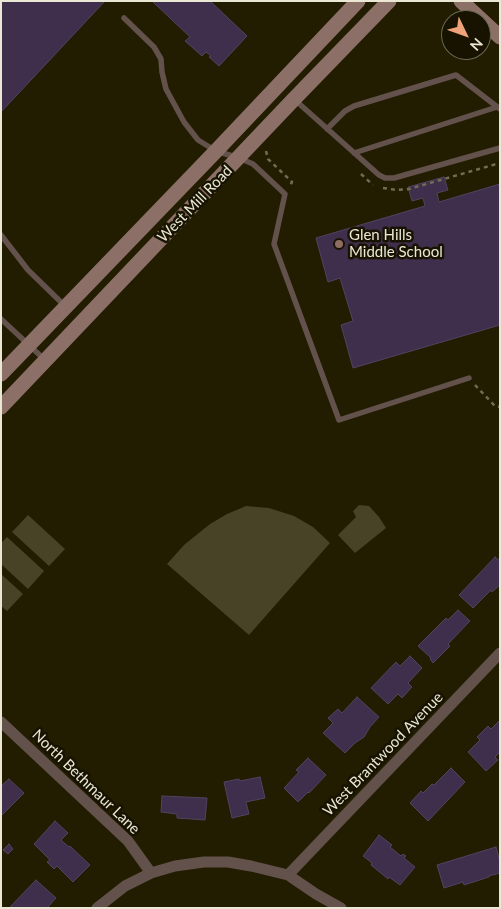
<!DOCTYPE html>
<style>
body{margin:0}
#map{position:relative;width:501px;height:909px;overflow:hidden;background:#221c00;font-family:Lato,sans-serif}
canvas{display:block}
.frame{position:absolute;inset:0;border:2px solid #eae7d5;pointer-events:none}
.north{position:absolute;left:441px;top:10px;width:50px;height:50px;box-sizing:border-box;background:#171300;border:1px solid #6b6855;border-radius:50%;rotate:132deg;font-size:14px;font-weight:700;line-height:20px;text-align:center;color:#eae7d5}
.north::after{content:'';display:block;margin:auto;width:18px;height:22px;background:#f0a27a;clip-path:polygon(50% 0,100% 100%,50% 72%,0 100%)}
</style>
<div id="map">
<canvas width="501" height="909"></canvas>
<div class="frame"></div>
<div class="north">N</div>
</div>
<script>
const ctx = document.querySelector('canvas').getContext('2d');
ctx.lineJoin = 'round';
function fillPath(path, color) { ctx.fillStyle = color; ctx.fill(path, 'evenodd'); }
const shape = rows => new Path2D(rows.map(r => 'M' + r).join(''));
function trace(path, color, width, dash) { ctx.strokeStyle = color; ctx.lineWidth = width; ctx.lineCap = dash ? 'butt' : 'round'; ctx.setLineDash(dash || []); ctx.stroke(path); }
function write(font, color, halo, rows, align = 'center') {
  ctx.font = font + ' Lato,sans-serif'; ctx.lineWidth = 5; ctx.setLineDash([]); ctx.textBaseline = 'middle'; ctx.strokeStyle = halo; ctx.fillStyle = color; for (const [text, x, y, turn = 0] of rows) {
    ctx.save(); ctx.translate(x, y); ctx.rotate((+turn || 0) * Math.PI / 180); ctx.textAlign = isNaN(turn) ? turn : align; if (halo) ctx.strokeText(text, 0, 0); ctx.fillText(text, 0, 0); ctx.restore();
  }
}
const green = shape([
 [359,505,369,506,379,517,386,528,355,553,338,535,356,517,353,511],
 [246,506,269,508,294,516,313,527,330,543,249,635,167,564,184,545,210,524,227,514],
 [28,515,65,549,49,566,12,532],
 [7,537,44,571,28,589,1,564,1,543],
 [1,574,23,594,7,611,1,606]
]);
const building = shape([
 [1,1,105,1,1,112,1,1],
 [152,1,210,1,247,36,219,66,209,57,211,56,206,52,202,56,185,41,190,37,152,1],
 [444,177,448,190,437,193,439,202,500,184,500,325,353,368,341,325,353,321,340,278,328,282,316,238,425,206,423,198,412,201,408,187,444,177],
 [495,557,500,561,500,585,492,592,491,590,473,608,459,595,495,557],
 [458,610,470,621,448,644,450,646,433,663,430,659,431,658,418,646,446,618,448,620,458,610],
 [410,656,422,668,408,683,412,687,402,698,398,694,388,704,371,688,396,662,400,666,410,656],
 [357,697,379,717,370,727,364,737,355,743,345,753,323,733,333,723,328,718,338,709,342,713,357,697],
 [500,720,500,752,495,757,498,760,486,771,468,752,480,740,477,737,488,726,491,729,500,720],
 [308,758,326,775,309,793,308,792,298,802,284,788,299,772,296,770,308,758],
 [451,768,465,782,428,821,410,803,421,791,423,793,432,784,434,785,451,768],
 [260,777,265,798,246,802,249,814,232,818,224,782,239,779,240,781,260,777],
 [9,779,24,793,1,816,1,786,9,779],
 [162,796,207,798,205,820,177,818,177,814,161,812,162,796],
 [55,821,68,833,61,840,69,847,70,846,90,865,73,882,57,866,54,869,47,862,50,860,34,844,55,821],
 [379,835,392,845,390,847,401,856,403,854,406,856,404,858,415,867,400,885,389,877,388,879,371,865,372,863,363,856,379,835],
 [9,844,13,849,8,854,3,850,9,844],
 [496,847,500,862,500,873,489,876,489,877,464,885,463,882,444,888,437,865,496,847],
 [36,880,56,898,47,908,9,908,36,880]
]);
const path = shape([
 [266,151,268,159,292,182,290,186],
 [361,174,373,185],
 [383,188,397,190,409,189,500,163],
 [475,385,495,406,500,407]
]);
const lane = shape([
 [124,18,154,47,161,59,162,72,166,89,184,122,198,140,216,151,239,158,253,164,285,194,274,244,339,420,469,378],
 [295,100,379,175,385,178,394,178,500,148],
 [327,129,345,111,354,106,456,75,500,109],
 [354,153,497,107],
 [1,235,28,270,65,306],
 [1,319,45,360]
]);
const street = shape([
 [1,722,128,841,151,873],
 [288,875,500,653],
 [97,908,125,886,151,873,175,866,204,862,228,862,251,866,288,875,316,894,341,908]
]);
const secondary = shape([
 [461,1,500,37],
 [1,374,216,151,358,1],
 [1,407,294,99,389,1]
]);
const markers = [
 [339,244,5,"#8d6e63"]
];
const streetNames = [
 ["West Mill Road",195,204,-46],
 ["West Brantwood Avenue",383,754,-46],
 ["North Bethmaur Lane",86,782,44]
];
const poiNames = [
 ["Glen Hills",349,235],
 ["Middle School",349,252]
];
fillPath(green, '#484327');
fillPath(building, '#3f2e4c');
trace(building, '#53435f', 1);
trace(path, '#716c54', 2.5, [4, 4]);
trace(lane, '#63514c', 5.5);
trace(street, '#63514c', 11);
trace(secondary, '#8c7067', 15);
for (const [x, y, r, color] of markers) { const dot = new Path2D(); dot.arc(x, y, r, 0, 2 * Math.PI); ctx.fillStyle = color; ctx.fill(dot); trace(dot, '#171300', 2); }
write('15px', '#eae7d5', '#171300', streetNames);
write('15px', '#eae7d5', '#171300', poiNames, 'left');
</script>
